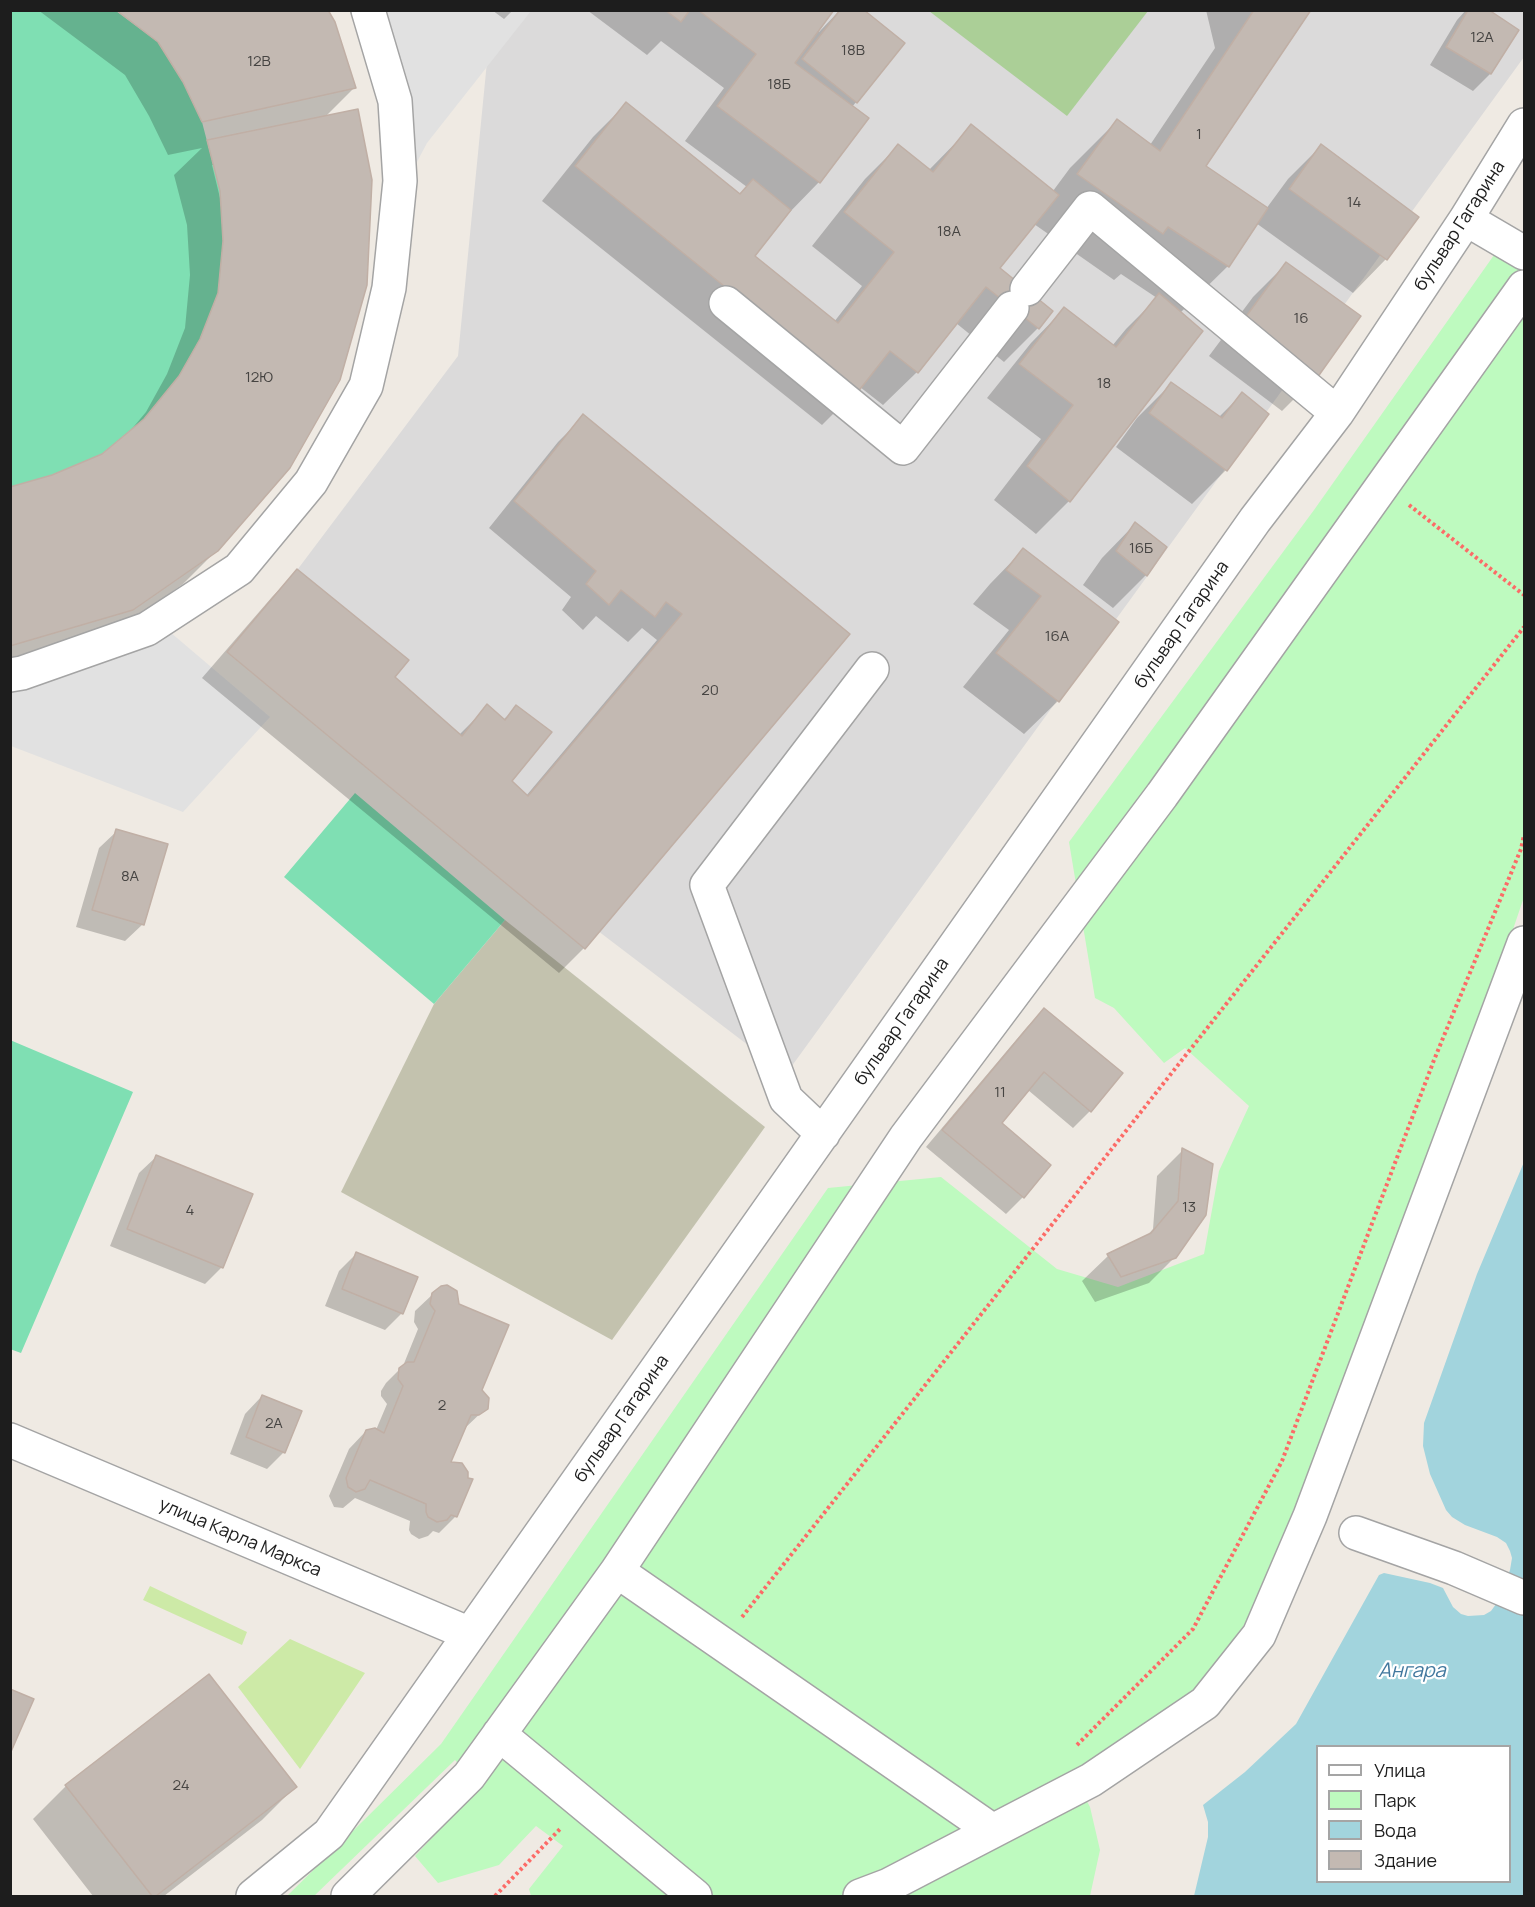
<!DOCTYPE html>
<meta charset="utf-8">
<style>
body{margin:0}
#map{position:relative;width:1535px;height:1907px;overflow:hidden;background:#efeae3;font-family:Manrope,sans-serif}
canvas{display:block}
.frame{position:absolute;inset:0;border:12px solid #1d1d1d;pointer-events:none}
.legend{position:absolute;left:1316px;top:1745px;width:195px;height:138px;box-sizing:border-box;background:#fff;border:2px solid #a5a5a5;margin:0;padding:8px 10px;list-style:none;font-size:18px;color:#1d1d1d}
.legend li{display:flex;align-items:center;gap:12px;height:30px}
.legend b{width:30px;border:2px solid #a5a5a5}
</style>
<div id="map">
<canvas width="1535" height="1907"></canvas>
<div class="frame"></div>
<ul class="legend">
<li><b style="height:8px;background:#fff"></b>Улица</li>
<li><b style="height:16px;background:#befabf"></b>Парк</li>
<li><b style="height:16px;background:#a2d4dd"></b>Вода</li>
<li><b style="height:16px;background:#c3b9b2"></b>Здание</li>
</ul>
</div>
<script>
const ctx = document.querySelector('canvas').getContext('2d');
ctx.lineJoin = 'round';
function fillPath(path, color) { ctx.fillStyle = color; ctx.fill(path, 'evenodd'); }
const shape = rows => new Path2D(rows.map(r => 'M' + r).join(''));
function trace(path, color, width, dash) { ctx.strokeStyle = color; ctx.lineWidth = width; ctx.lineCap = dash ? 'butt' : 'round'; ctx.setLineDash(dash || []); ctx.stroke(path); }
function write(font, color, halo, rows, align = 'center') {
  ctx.font = font + ' Manrope,sans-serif'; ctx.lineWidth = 4.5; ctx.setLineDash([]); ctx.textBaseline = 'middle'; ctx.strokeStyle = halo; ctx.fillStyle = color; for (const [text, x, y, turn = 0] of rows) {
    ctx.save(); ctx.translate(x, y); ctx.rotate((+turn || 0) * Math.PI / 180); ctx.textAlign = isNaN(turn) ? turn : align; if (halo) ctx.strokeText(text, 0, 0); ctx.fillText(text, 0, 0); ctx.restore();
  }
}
const residential = shape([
 [492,11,1524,11,1524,57,786,1074,234,654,458,356]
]);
const construction = shape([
 [505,920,765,1127,612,1340,341,1192,434,1004]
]);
const grass = shape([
 [150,1586,247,1632,242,1645,143,1600],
 [290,1639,365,1673,300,1769,238,1687]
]);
const forest = shape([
 [929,11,1148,11,1067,116]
]);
const park = shape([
 [1499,248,1524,274,1524,897,1457,1094,1291,1530,1244,1625,1182,1709,1073,1775,1090,1807,1100,1850,1090,1896,531,1896,529,1889,563,1846,536,1826,499,1865,438,1883,415,1856,481,1785,469,1776,455,1760,314,1896,287,1896,441,1744,828,1188,941,1177,1057,1269,1118,1287,1204,1254,1219,1171,1249,1106,1185,1048,1164,1063,1114,1008,1095,998,1069,842,1314,510]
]);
const pitch = shape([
 [11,11,116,11,158,42,183,82,202,122,220,191,223,241,218,293,200,339,179,376,144,419,102,454,52,475,11,487],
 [355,793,505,920,434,1004,284,877],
 [10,1040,133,1092,21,1353,10,1349]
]);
const parking = shape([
 [382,11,531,11,427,143,409,177],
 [170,632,270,717,183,812,11,746,11,685,33,688]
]);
const water = shape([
 [1524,1162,1524,1896,1194,1896,1208,1837,1208,1822,1203,1805,1245,1772,1296,1724,1379,1575,1384,1573,1430,1583,1443,1588,1453,1607,1461,1614,1468,1616,1484,1615,1491,1611,1499,1600,1510,1570,1512,1558,1510,1551,1506,1543,1497,1537,1465,1525,1452,1517,1446,1510,1430,1474,1423,1446,1424,1423,1477,1274],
 [1318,1746,1510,1746,1510,1882,1318,1882]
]);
const shadow = shape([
 [38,10,326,10,355,87,324,118,217,550,183,584,97,644,10,669,10,489,52,477,103,455,125,437,146,412,167,374,185,328,190,275,187,225,174,175,202,148,168,155,149,116,125,75],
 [212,165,215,165,223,198,220,198],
 [492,10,513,10,504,19],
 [587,10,832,10,817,30,819,32,840,10,903,44,852,107,819,182,786,216,753,257,834,322,862,286,812,246,865,179,898,146,929,170,972,126,1053,191,1070,168,1117,121,1150,145,1215,48,1206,10,1310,10,1204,167,1266,209,1288,179,1321,146,1417,217,1386,259,1353,293,1256,223,1228,266,1180,313,1069,501,1036,534,994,500,1041,439,987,398,1031,343,1064,309,1112,346,1126,329,1157,298,1121,274,1114,280,1034,224,998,268,1051,311,1038,328,1004,362,956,323,917,372,883,405,860,387,822,425,542,201,593,137,626,104,739,194,747,187,685,141,724,88,661,41,647,55],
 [1466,10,1486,10,1517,30,1490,74,1473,91,1430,65,1457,20],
 [1286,264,1316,377,1282,411,1209,356,1253,297],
 [1171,384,1218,418,1242,394,1226,470,1192,504,1116,447,1137,418],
 [583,417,848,634,584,948,559,973,202,678,272,597,297,571,393,677,459,735,487,707,503,720,517,707,510,781,526,796,657,640,642,628,628,642,596,616,583,630,562,610,571,597,489,528,558,442],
 [1135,524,1146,575,1113,608,1083,585,1102,558],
 [1023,550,1116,622,1058,701,1024,734,963,687,1009,630,973,604,990,584],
 [117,831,143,924,125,941,76,927,99,848],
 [1044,1010,1090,1111,1073,1128,1028,1090,1000,1123,1023,1197,1006,1214,926,1147,1027,1027],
 [1183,1150,1175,1257,1149,1283,1095,1302,1082,1281,1108,1256,1145,1238,1153,1229,1157,1176],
 [157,1156,222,1267,205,1284,110,1246,139,1173],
 [356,1254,402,1313,385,1330,325,1306,339,1271],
 [433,1294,480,1390,486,1408,463,1430,449,1463,456,1516,439,1533,433,1531,428,1536,419,1539,411,1534,409,1530,410,1521,355,1498,343,1508,334,1507,329,1496,349,1449,366,1431,376,1430,387,1404,381,1396,381,1391,386,1383,403,1366,418,1329,414,1322,415,1311],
 [262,1396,284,1452,267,1469,230,1454,245,1414],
 [66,1786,295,1787,262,1820,164,1896,93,1896,33,1819]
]);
const building = shape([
 [116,10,328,10,335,22,356,88,202,122,183,82,158,42,116,10],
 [665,10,690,10,681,22,665,10],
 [698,10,834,10,795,63,869,118,820,183,717,106,756,54,698,10],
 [840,10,864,10,905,43,857,103,802,59,840,10],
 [1254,10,1311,10,1206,166,1268,208,1229,267,1168,227,1163,234,1077,174,1117,119,1160,151,1254,10],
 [1468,10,1489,10,1519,30,1491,74,1446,47,1468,10],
 [626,102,740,194,753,179,791,210,755,256,838,323,894,252,844,212,898,144,933,172,971,124,1059,195,1000,268,1053,311,1039,329,986,287,918,373,890,351,857,393,575,166,626,102],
 [358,109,372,180,367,285,340,380,290,468,218,551,133,610,10,646,10,487,52,475,102,454,144,419,179,376,200,339,218,293,223,241,220,191,207,140,358,109],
 [1321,144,1419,217,1387,260,1289,189,1321,144],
 [1286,262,1361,316,1317,378,1242,322,1286,262],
 [1159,293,1203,331,1070,502,1027,466,1073,405,1019,364,1064,307,1116,347,1159,293],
 [1171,382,1222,418,1242,392,1269,414,1227,471,1149,413,1171,382],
 [583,414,850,634,585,949,227,652,297,569,409,660,395,677,462,736,487,704,505,720,516,705,552,732,512,781,528,796,682,614,666,602,655,617,621,590,609,605,586,584,596,571,514,501,583,414],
 [1135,522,1167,547,1147,576,1116,551,1135,522],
 [1023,548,1119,622,1059,702,996,653,1041,596,1006,570,1023,548],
 [116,829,168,844,144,925,92,910,116,829],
 [1044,1008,1123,1073,1091,1112,1044,1072,1002,1123,1051,1165,1024,1198,942,1130,1044,1008],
 [1182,1148,1213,1164,1206,1215,1176,1258,1121,1277,1107,1254,1151,1233,1178,1201,1182,1148],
 [156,1155,253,1194,223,1268,127,1229,156,1155],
 [356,1252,418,1277,403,1314,342,1289,356,1252],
 [447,1285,457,1291,459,1304,509,1325,482,1390,489,1398,488,1409,479,1415,471,1415,451,1462,462,1463,468,1472,468,1478,473,1479,457,1517,451,1515,447,1520,437,1522,428,1517,426,1512,426,1504,370,1480,365,1489,356,1492,348,1487,346,1478,366,1430,375,1428,384,1433,403,1386,398,1379,399,1368,407,1362,414,1362,435,1311,430,1304,432,1293,441,1286,447,1285],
 [262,1395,302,1411,285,1453,246,1437,262,1395],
 [209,1674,297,1787,156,1896,152,1896,65,1785,209,1674],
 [10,1689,34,1699,10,1754,10,1689]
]);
const path = shape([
 [1409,505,1524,595],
 [742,1617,1524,627],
 [1077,1745,1193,1629,1282,1461,1434,1060,1521,849,1524,835],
 [495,1896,561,1828]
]);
const minor = shape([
 [1466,219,1524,253],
 [1027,289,1090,208,1337,413],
 [726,303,903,448,1012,308],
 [10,675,22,673,147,629,239,569,311,482,366,386,389,288,400,181,395,101,368,10],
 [823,1134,786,1099,707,885,872,669],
 [10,1440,470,1634],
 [1356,1533,1454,1568,1524,1598],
 [617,1571,993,1831],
 [499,1734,695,1896],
 [253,1896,329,1834,1255,520,1337,413,1466,219,1524,125],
 [348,1896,469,1776,617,1571,906,1137,1162,795,1524,287],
 [860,1896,889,1885,1091,1780,1205,1703,1259,1635,1310,1516,1524,943]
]);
const numberNames = [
 ["12А",1482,38],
 ["18В",853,51],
 ["12В",259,62],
 ["18Б",779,85],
 ["1",1199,135],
 ["14",1354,203],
 ["18А",949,232],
 ["16",1301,319],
 ["12Ю",259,378],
 ["18",1104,384],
 ["16Б",1141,549],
 ["16А",1057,637],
 ["20",710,691],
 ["8А",130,877],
 ["11",1000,1093],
 ["13",1189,1208],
 ["4",190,1211],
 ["2",442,1406],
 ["2А",274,1424],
 ["24",181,1786]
];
const streetNames = [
 ["бульвар Гагарина",1460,226,-57],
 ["бульвар Гагарина",1182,625,-55],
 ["бульвар Гагарина",902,1022,-55],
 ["бульвар Гагарина",622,1419,-55],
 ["улица Карла Маркса",240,1538,23]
];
const waterNames = [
 ["Ангара",1412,1671]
];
fillPath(residential, '#dbdada');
fillPath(construction, '#c3c2ae');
fillPath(grass, '#cdeaa7');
fillPath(forest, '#abcf97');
fillPath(park, '#befabf');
fillPath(pitch, '#7fdfb3');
fillPath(parking, '#e1e1e1');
fillPath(water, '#a2d4dd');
fillPath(shadow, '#0003');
fillPath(building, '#c3b9b2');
trace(building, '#c0afa5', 1.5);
trace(minor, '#a4a4a4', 36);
trace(path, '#fc6b67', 4, [3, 3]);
trace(minor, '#fff', 33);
write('15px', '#464442', null, numberNames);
write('18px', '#1d1d1d', '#fff', streetNames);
write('italic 20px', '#42789e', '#fff', waterNames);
</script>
